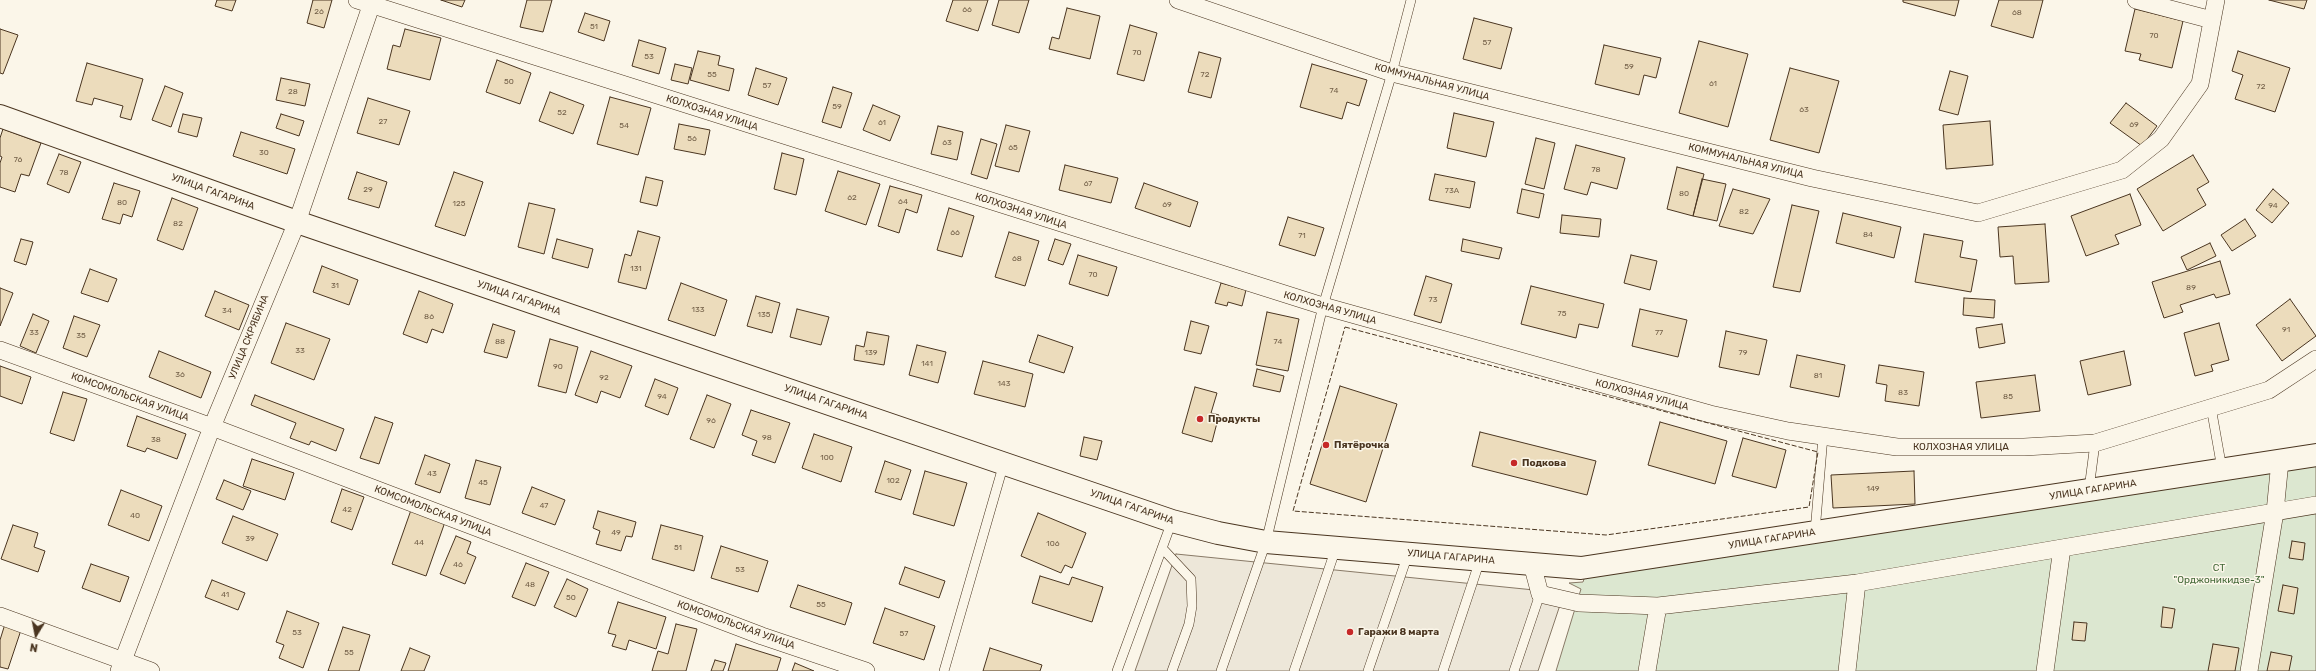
<!DOCTYPE html>
<meta charset="utf-8">
<style>
body{margin:0}
#map{position:relative;width:2316px;height:671px;overflow:hidden;background:#fbf6e9;font-family:Rubik,sans-serif}
canvas{display:block}
.north{position:absolute;left:16px;top:615px;width:40px;height:40px;-webkit-text-stroke:3px #fbf6e9;paint-order:stroke;rotate:190deg;font-size:11px;font-weight:700;line-height:16px;text-align:center;color:#4a3520}
.north::after{content:'';display:block;margin:auto;width:14px;height:18px;background:#4a3520;clip-path:polygon(50% 0,100% 100%,50% 72%,0 100%)}
</style>
<div id="map">
<canvas width="2316" height="671"></canvas>
<div class="north">N</div>
</div>
<script>
const ctx = document.querySelector('canvas').getContext('2d');
ctx.lineJoin = 'round';
function fillPath(path, color) { ctx.fillStyle = color; ctx.fill(path, 'evenodd'); }
const shape = rows => new Path2D(rows.map(r => 'M' + r).join(''));
function trace(path, color, width, dash) { ctx.strokeStyle = color; ctx.lineWidth = width; ctx.lineCap = dash ? 'butt' : 'round'; ctx.setLineDash(dash || []); ctx.stroke(path); }
function write(font, color, halo, rows, align = 'center') {
  ctx.font = font + ' Rubik,sans-serif'; ctx.lineWidth = 3; ctx.setLineDash([]); ctx.textBaseline = 'middle'; ctx.strokeStyle = halo; ctx.fillStyle = color; for (const [text, x, y, turn = 0] of rows) {
    ctx.save(); ctx.translate(x, y); ctx.rotate((+turn || 0) * Math.PI / 180); ctx.textAlign = isNaN(turn) ? turn : align; if (halo) ctx.strokeText(text, 0, 0); ctx.fillText(text, 0, 0); ctx.restore();
  }
}
const green = shape([
 [2316,462,2316,671,1556,671,1581,589,1569,583,1583,582,1586,573,2316,462]
]);
const parking = shape([
 [1176,554,1564,593,1538,671,1135,671,1176,554]
]);
const building = shape([
 [217,0,236,0,232,11,215,6,217,0],
 [313,0,332,0,324,28,307,23,313,0],
 [441,0,465,0,462,7,441,0],
 [527,0,552,0,543,32,520,27,527,0],
 [953,0,988,0,978,31,946,21,953,0],
 [999,0,1029,0,1019,33,992,25,999,0],
 [1903,0,1959,0,1955,16,1903,2,1903,0],
 [1999,0,2043,0,2033,38,1991,26,1999,0],
 [2269,0,2307,0,2304,9,2269,0],
 [1067,8,1100,16,1090,59,1049,49,1052,37,1059,39,1067,8],
 [2135,9,2183,21,2172,68,2139,60,2141,54,2125,51,2135,9],
 [585,13,610,21,604,41,578,32,585,13],
 [1474,18,1512,28,1501,69,1463,59,1474,18],
 [1130,25,1157,33,1144,81,1117,74,1130,25],
 [0,29,18,35,3,74,0,73,0,29],
 [405,29,441,38,430,80,387,69,393,45,400,47,405,29],
 [639,40,666,48,659,74,632,66,639,40],
 [1699,41,1748,54,1728,127,1679,113,1699,41],
 [1604,45,1661,58,1656,78,1644,75,1639,95,1595,84,1604,45],
 [698,51,720,56,718,65,734,69,729,91,690,80,698,51],
 [2238,51,2290,68,2275,112,2235,99,2243,75,2232,71,2238,51],
 [1199,52,1221,58,1211,98,1188,92,1199,52],
 [497,60,531,73,520,104,486,92,497,60],
 [87,63,143,79,131,120,120,117,123,106,94,98,92,105,76,101,87,63],
 [675,64,692,68,688,84,671,80,675,64],
 [1312,64,1367,80,1359,106,1347,102,1342,119,1300,107,1312,64],
 [756,68,787,78,778,105,748,95,756,68],
 [1790,68,1839,81,1819,153,1770,140,1790,68],
 [1950,71,1968,76,1958,115,1939,110,1950,71],
 [281,78,310,84,305,106,276,100,281,78],
 [165,86,183,93,171,127,152,120,165,86],
 [833,87,852,93,841,128,822,122,833,87],
 [550,92,584,105,573,134,539,121,550,92],
 [610,97,651,108,638,155,597,144,610,97],
 [368,98,410,111,399,145,357,133,368,98],
 [2126,103,2157,126,2142,146,2110,123,2126,103],
 [873,105,900,116,890,141,863,130,873,105],
 [1454,113,1494,122,1486,157,1447,148,1454,113],
 [183,114,202,118,197,137,178,132,183,114],
 [281,114,304,121,299,136,276,128,281,114],
 [1990,121,1993,165,1946,169,1943,125,1990,121],
 [679,124,710,130,705,155,674,149,679,124],
 [1006,125,1030,131,1019,172,995,166,1006,125],
 [938,126,963,132,957,160,931,154,938,126],
 [3,129,41,143,29,176,21,174,15,192,0,187,0,163,2,157,0,156,0,138,3,129],
 [241,132,295,149,287,174,233,156,241,132],
 [1536,138,1555,143,1544,189,1525,184,1536,138],
 [981,139,997,144,987,179,971,174,981,139],
 [1576,145,1625,158,1617,189,1591,182,1587,195,1564,189,1576,145],
 [782,153,804,159,796,195,774,189,782,153],
 [59,154,81,162,69,193,47,184,59,154],
 [2193,155,2209,182,2197,189,2206,205,2163,231,2137,189,2193,155],
 [1065,165,1118,178,1111,203,1059,190,1065,165],
 [1677,167,1704,174,1693,216,1667,209,1677,167],
 [838,171,880,184,866,225,825,211,838,171],
 [357,172,387,182,379,208,348,199,357,172],
 [454,172,483,182,465,236,435,226,454,172],
 [1435,174,1475,182,1470,208,1429,200,1435,174],
 [646,177,663,181,657,206,640,202,646,177],
 [1702,179,1726,184,1717,221,1693,216,1702,179],
 [114,183,140,191,132,217,123,214,120,224,102,219,114,183],
 [1144,183,1198,202,1190,227,1135,208,1144,183],
 [890,186,922,195,917,213,906,209,899,233,878,226,890,186],
 [1522,189,1544,194,1539,218,1517,213,1522,189],
 [1733,189,1770,199,1753,234,1719,226,1733,189],
 [2273,189,2289,203,2272,223,2256,210,2273,189],
 [2130,194,2141,225,2115,235,2119,244,2086,256,2071,216,2130,194],
 [172,198,198,208,183,250,157,240,172,198],
 [529,203,555,209,544,254,518,247,529,203],
 [1792,205,1819,211,1800,292,1773,287,1792,205],
 [949,208,974,216,962,257,937,250,949,208],
 [1843,213,1901,227,1894,258,1836,243,1843,213],
 [1562,215,1601,219,1599,237,1560,233,1562,215],
 [1288,217,1324,228,1315,256,1279,245,1288,217],
 [2245,219,2256,236,2232,251,2221,235,2245,219],
 [2045,224,2049,282,2015,284,2013,256,2000,257,1998,227,2045,224],
 [638,231,660,237,646,289,618,282,625,254,631,256,638,231],
 [1009,232,1039,241,1025,286,995,277,1009,232],
 [1924,234,1963,241,1960,257,1977,260,1971,292,1915,282,1924,234],
 [21,239,33,242,26,265,14,261,21,239],
 [557,239,593,249,588,268,552,258,557,239],
 [1055,239,1071,244,1063,265,1048,260,1055,239],
 [1463,239,1502,248,1499,259,1461,251,1463,239],
 [2210,243,2216,256,2187,270,2181,257,2210,243],
 [1078,255,1117,267,1108,296,1069,284,1078,255],
 [1631,255,1657,261,1650,290,1624,283,1631,255],
 [2220,261,2230,294,2216,298,2214,294,2180,305,2183,312,2164,318,2152,282,2220,261],
 [322,266,358,280,349,305,313,292,322,266],
 [90,269,117,279,108,302,81,293,90,269],
 [1426,276,1452,284,1441,323,1414,315,1426,276],
 [681,283,727,300,715,336,668,320,681,283],
 [1221,283,1246,290,1242,306,1228,302,1227,306,1215,303,1221,283],
 [1531,286,1604,304,1598,328,1579,324,1576,338,1521,324,1531,286],
 [0,288,13,293,0,326,0,288],
 [215,291,249,305,239,330,205,316,215,291],
 [419,291,453,304,443,333,432,329,427,343,403,334,419,291],
 [756,296,780,303,772,333,747,326,756,296],
 [1964,298,1995,300,1994,318,1963,315,1964,298],
 [2290,299,2316,336,2282,361,2256,325,2290,299],
 [797,309,829,317,821,345,790,337,797,309],
 [1640,309,1687,320,1678,357,1632,346,1640,309],
 [1267,312,1299,319,1288,371,1256,365,1267,312],
 [33,314,49,321,36,353,20,346,33,314],
 [74,316,100,325,87,357,63,348,74,316],
 [1191,321,1209,326,1201,354,1184,350,1191,321],
 [286,323,330,339,314,380,271,363,286,323],
 [2219,323,2229,360,2211,365,2213,371,2195,376,2184,333,2219,323],
 [493,324,515,331,507,358,484,352,493,324],
 [2002,324,2005,343,1979,348,1976,328,2002,324],
 [1726,331,1767,340,1759,375,1719,367,1726,331],
 [867,332,889,336,884,365,854,360,856,345,864,347,867,332],
 [1038,335,1073,347,1064,373,1029,362,1038,335],
 [550,339,578,347,566,393,538,386,550,339],
 [917,345,946,352,938,383,909,375,917,345],
 [159,351,211,372,201,398,149,377,159,351],
 [591,351,632,366,620,398,601,391,597,403,575,395,591,351],
 [2124,351,2131,385,2088,395,2080,361,2124,351],
 [1797,355,1845,365,1839,397,1790,387,1797,355],
 [983,361,1033,374,1025,407,974,394,983,361],
 [1879,365,1924,372,1919,406,1885,401,1887,385,1876,383,1879,365],
 [0,366,31,377,22,404,0,396,0,366],
 [1257,369,1284,376,1280,392,1253,386,1257,369],
 [2035,375,2040,411,1981,418,1976,382,2035,375],
 [655,379,678,388,668,415,645,406,655,379],
 [1340,386,1397,404,1366,502,1310,484,1340,386],
 [1195,387,1217,393,1211,413,1219,415,1212,442,1182,433,1195,387],
 [63,392,87,399,74,441,50,433,63,392],
 [255,395,344,429,336,451,311,441,309,445,290,438,296,423,251,405,255,395],
 [707,395,731,404,714,448,690,439,707,395],
 [751,410,790,423,775,463,752,455,757,441,742,435,751,410],
 [137,416,186,434,177,459,147,448,145,452,127,446,137,416],
 [375,417,393,423,379,464,360,458,375,417],
 [1660,422,1727,441,1715,484,1648,465,1660,422],
 [1480,432,1596,461,1587,495,1472,466,1480,432],
 [814,434,852,447,841,482,802,468,814,434],
 [1084,437,1102,441,1097,460,1080,456,1084,437],
 [1743,438,1786,450,1776,488,1732,476,1743,438],
 [425,455,450,464,440,493,415,484,425,455],
 [252,459,294,473,285,500,243,486,252,459],
 [476,460,501,467,490,505,465,498,476,460],
 [885,461,911,470,901,500,875,492,885,461],
 [925,471,967,483,954,526,913,514,925,471],
 [1914,471,1915,504,1833,508,1831,475,1914,471],
 [224,480,251,491,243,510,216,499,224,480],
 [532,487,565,500,555,525,522,513,532,487],
 [342,489,364,497,352,530,331,522,342,489],
 [121,490,162,506,149,541,108,525,121,490],
 [411,510,445,522,426,576,392,564,411,510],
 [598,511,636,522,632,537,626,536,621,551,596,544,600,531,593,528,598,511],
 [1038,513,1086,533,1072,568,1065,565,1061,573,1021,556,1038,513],
 [233,516,278,534,267,561,222,543,233,516],
 [13,525,38,533,34,547,45,551,38,572,1,559,13,525],
 [661,525,703,536,694,571,652,559,661,525],
 [456,536,471,542,467,553,476,557,465,584,440,574,456,536],
 [2292,541,2305,543,2303,560,2289,558,2292,541],
 [721,546,768,561,758,592,711,578,721,546],
 [526,563,549,572,535,606,512,597,526,563],
 [91,564,129,577,120,602,82,588,91,564],
 [905,567,945,581,939,598,899,584,905,567],
 [1040,576,1069,585,1072,577,1103,587,1092,622,1032,603,1040,576],
 [567,579,588,589,576,617,554,607,567,579],
 [212,580,245,593,238,610,205,597,212,580],
 [798,585,852,603,845,625,790,607,798,585],
 [2283,585,2298,588,2294,614,2278,611,2283,585],
 [618,602,666,617,656,649,629,640,626,650,612,646,616,635,608,633,618,602],
 [2163,607,2175,609,2172,628,2161,627,2163,607],
 [885,608,935,626,924,660,873,643,885,608],
 [287,611,319,623,303,668,279,658,284,645,276,642,287,611],
 [2074,622,2087,623,2085,641,2072,640,2074,622],
 [5,624,21,630,8,669,0,667,0,640,5,624],
 [676,624,697,629,686,671,652,671,658,651,668,654,676,624],
 [343,627,370,635,359,671,328,671,343,627],
 [736,644,781,658,777,671,728,671,736,644],
 [2213,644,2239,648,2235,671,2208,671,2213,644],
 [410,648,430,656,424,671,401,671,410,648],
 [990,648,1042,665,1040,671,983,671,990,648],
 [2271,652,2292,656,2289,671,2267,671,2271,652],
 [715,660,726,663,723,671,711,671,715,660],
 [795,663,814,671,792,671,795,663]
]);
const lane = shape([
 [2211,407,2222,469],
 [2089,489,2095,443],
 [1815,532,1823,436],
 [1162,548,1191,579,1192,606,1189,624,1172,671],
 [944,671,1004,463],
 [1117,671,1172,521],
 [1221,671,1266,542,1323,306,1392,73,1411,0],
 [1294,671,1336,548],
 [1368,671,1408,554],
 [1443,671,1480,560],
 [1514,671,1540,594]
]);
const street = shape([
 [357,0,1323,306,1710,414,1788,431,1897,447,2024,447,2095,443,2269,390,2316,359],
 [1178,0,1392,73,1812,178,1978,213,2122,170,2161,139,2200,84,2216,0],
 [2136,0,2212,20],
 [0,350,212,427,762,636,866,671],
 [1532,564,1540,594,1579,603,1658,606],
 [0,616,151,671],
 [119,671,212,427,297,222,373,0],
 [1647,671,1658,606,1857,583],
 [1847,671,1857,583,2062,548],
 [2045,671,2062,548,2316,505],
 [2249,671,2275,512,2280,461]
]);
const secondary = shape([
 [0,116,297,222,1172,521,1218,533,1266,542,1581,568,2316,455]
]);
const fence = shape([
 [1345,327,1818,452,1809,507,1606,535,1293,511,1345,327]
]);
const markers = [
 [1200,419,4,"#c62828"],
 [1326,445,4,"#c62828"],
 [1514,463,4,"#c62828"],
 [1350,632,4,"#c62828"]
];
const numberNames = [
 ["66",967,10],
 ["26",319,12],
 ["68",2017,13],
 ["51",594,27],
 ["70",2154,36],
 ["57",1487,43],
 ["70",1137,53],
 ["53",649,57],
 ["59",1629,67],
 ["55",712,75],
 ["72",1205,75],
 ["50",509,82],
 ["61",1713,84],
 ["57",767,86],
 ["72",2261,87],
 ["74",1334,91],
 ["28",293,92],
 ["59",837,107],
 ["63",1804,110],
 ["52",562,113],
 ["27",383,122],
 ["61",882,123],
 ["69",2134,125],
 ["54",624,126],
 ["56",692,139],
 ["63",947,143],
 ["65",1013,148],
 ["30",264,153],
 ["76",18,160],
 ["78",1596,170],
 ["78",64,173],
 ["67",1088,184],
 ["29",368,190],
 ["73А",1452,191],
 ["80",1684,194],
 ["62",852,198],
 ["64",903,202],
 ["80",122,203],
 ["125",459,204],
 ["69",1167,205],
 ["94",2273,206],
 ["82",1744,212],
 ["82",178,224],
 ["66",955,233],
 ["84",1868,235],
 ["71",1302,236],
 ["68",1017,259],
 ["131",636,269],
 ["70",1093,275],
 ["31",335,286],
 ["89",2191,288],
 ["73",1433,300],
 ["133",698,310],
 ["34",227,311],
 ["75",1562,314],
 ["135",764,315],
 ["86",429,317],
 ["91",2286,330],
 ["33",34,333],
 ["77",1659,333],
 ["35",81,336],
 ["88",500,342],
 ["74",1278,342],
 ["33",300,351],
 ["139",871,353],
 ["79",1743,353],
 ["141",927,364],
 ["90",558,367],
 ["36",180,375],
 ["81",1818,376],
 ["92",604,378],
 ["143",1004,384],
 ["83",1903,393],
 ["94",662,397],
 ["85",2008,397],
 ["96",711,421],
 ["98",767,438],
 ["38",156,440],
 ["100",827,458],
 ["43",432,474],
 ["102",893,481],
 ["45",483,483],
 ["149",1873,489],
 ["47",544,506],
 ["42",347,510],
 ["40",135,516],
 ["49",616,533],
 ["39",250,539],
 ["44",419,543],
 ["106",1053,544],
 ["51",678,548],
 ["46",458,565],
 ["53",740,570],
 ["48",530,585],
 ["41",225,595],
 ["50",571,598],
 ["55",821,605],
 ["53",297,633],
 ["57",904,634],
 ["55",349,653]
];
const streetNames = [
 ["КОММУНАЛЬНАЯ УЛИЦА",1432,82,15],
 ["КОЛХОЗНАЯ УЛИЦА",712,113,18],
 ["КОММУНАЛЬНАЯ УЛИЦА",1746,161,14],
 ["УЛИЦА ГАГАРИНА",213,192,20],
 ["КОЛХОЗНАЯ УЛИЦА",1021,211,18],
 ["УЛИЦА ГАГАРИНА",519,298,19],
 ["КОЛХОЗНАЯ УЛИЦА",1330,308,16],
 ["УЛИЦА СКРЯБИНА",249,337,-68],
 ["КОЛХОЗНАЯ УЛИЦА",1642,395,15],
 ["КОМСОМОЛЬСКАЯ УЛИЦА",130,397,20],
 ["УЛИЦА ГАГАРИНА",826,402,19],
 ["КОЛХОЗНАЯ УЛИЦА",1961,447],
 ["УЛИЦА ГАГАРИНА",2093,490,-9],
 ["УЛИЦА ГАГАРИНА",1132,507,19],
 ["КОМСОМОЛЬСКАЯ УЛИЦА",433,511,21],
 ["УЛИЦА ГАГАРИНА",1772,539,-9],
 ["УЛИЦА ГАГАРИНА",1451,557,5],
 ["КОМСОМОЛЬСКАЯ УЛИЦА",736,625,20]
];
const poiNames = [
 ["Продукты",1208,419],
 ["Пятёрочка",1334,445],
 ["Подкова",1522,463],
 ["Гаражи 8 марта",1358,632]
];
const parkNames = [
 ["СТ",2219,568],
 ["\"Орджоникидзе-3\"",2219,580]
];
fillPath(green, '#dce7d0');
trace(green, '#887966', 1);
fillPath(parking, '#ede7d9');
trace(parking, '#887966', 1);
fillPath(building, '#ecdcbc');
trace(building, '#4a3520', 1);
trace(lane, '#4a3520', 10);
trace(street, '#4a3520', 18);
trace(secondary, '#4a3520', 24);
trace(lane, '#fbf6e9', 9);
trace(street, '#fbf6e9', 17);
trace(secondary, '#fbf6e9', 22);
trace(fence, '#4a3520', 1, [5, 2]);
for (const [x, y, r, color] of markers) { const dot = new Path2D(); dot.arc(x, y, r, 0, 2 * Math.PI); ctx.fillStyle = color; ctx.fill(dot); trace(dot, '#fbf6e9', 1.5); }
write('8px', '#725f47', null, numberNames);
write('10px', '#4a3520', '#fbf6e9', streetNames);
write('bold 10px', '#4a3520', '#fbf6e9', poiNames, 'left');
write('10px', '#436837', '#fbf6e9', parkNames);
</script>
